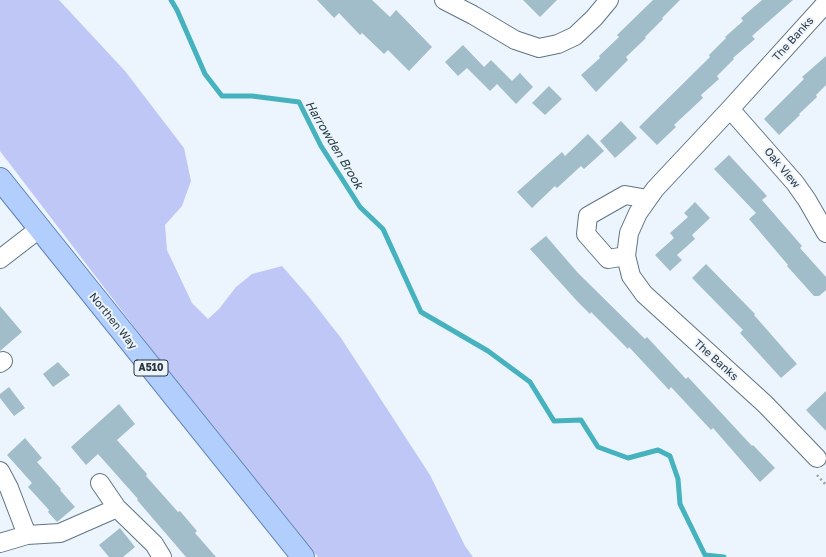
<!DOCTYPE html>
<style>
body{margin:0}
canvas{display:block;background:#ecf5fd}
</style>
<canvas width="826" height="557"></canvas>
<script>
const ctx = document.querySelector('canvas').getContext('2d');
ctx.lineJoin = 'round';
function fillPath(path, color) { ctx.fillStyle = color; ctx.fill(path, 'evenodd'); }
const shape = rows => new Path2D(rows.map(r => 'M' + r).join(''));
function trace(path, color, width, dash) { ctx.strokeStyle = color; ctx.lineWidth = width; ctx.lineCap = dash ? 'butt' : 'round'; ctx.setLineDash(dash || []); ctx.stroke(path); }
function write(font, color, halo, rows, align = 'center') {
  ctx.font = font + ' "Golos Text",sans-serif'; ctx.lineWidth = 4; ctx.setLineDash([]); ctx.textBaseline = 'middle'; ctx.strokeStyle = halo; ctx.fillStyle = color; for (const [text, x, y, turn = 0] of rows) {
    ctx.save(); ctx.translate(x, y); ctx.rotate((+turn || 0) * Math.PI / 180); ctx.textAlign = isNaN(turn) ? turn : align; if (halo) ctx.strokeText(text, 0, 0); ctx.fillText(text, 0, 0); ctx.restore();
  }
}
const green = shape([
 [0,0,59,0,125,71,184,148,191,181,182,206,165,225,167,250,192,303,208,319,219,309,236,287,252,274,282,266,309,297,341,338,430,475,465,546,473,557,318,557,301,539,148,345,0,151]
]);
const stream = shape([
 [171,0,177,10,205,74,222,96,252,96,299,102,321,146,360,207,383,229,421,312,488,351,530,382,554,421,581,420,598,447,628,458,658,450,670,456,678,479,680,504,705,555,724,557]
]);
const building = shape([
 [317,0,372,0,390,17,396,10,432,47,409,71,388,50,384,54,362,33,360,35,339,13,334,18],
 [523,0,557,0,540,17],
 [653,0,680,0,662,18,663,19,645,37,646,38,626,57,628,60,596,92,581,75,600,58,599,56,619,37,617,35],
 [762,0,793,0,752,36,755,39,733,58,734,59,717,76,719,79,701,95,703,98,674,125,676,127,657,145,639,127,710,57,709,55,726,38,725,37,743,21,741,18],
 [463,45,484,67,491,60,512,81,520,73,533,87,516,104,497,84,490,91,467,68,458,76,445,62],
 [826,56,826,85,816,95,817,97,799,114,800,115,779,135,764,119,804,79,802,77],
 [549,86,562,99,545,115,532,103],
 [621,121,637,138,615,158,600,141],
 [588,134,604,151,584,169,581,166,557,188,555,186,532,208,517,192,562,152,565,156],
 [729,155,767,196,762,200,802,246,800,248,826,277,826,290,819,296,814,296,787,266,788,265,749,219,756,213,714,169],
 [695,202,710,218,692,235,695,239,677,255,682,260,670,271,655,255,674,238,670,233,688,217,684,213],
 [546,236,578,273,645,339,647,337,686,379,688,377,752,446,753,445,775,468,760,482,713,428,711,430,671,387,669,390,629,347,628,349,591,312,590,314,577,301,530,249],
 [706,264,755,314,754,315,797,364,781,378,740,333,743,330,692,278],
 [0,306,22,332,0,351],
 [58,362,70,375,53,387,43,374],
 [9,387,25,408,14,416,0,398,0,394],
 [826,391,826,431,806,410],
 [119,404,135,424,117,440,147,474,146,476,178,512,180,511,197,531,195,533,216,557,186,557,137,500,138,499,98,454,86,465,71,447],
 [25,438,42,458,37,462,61,489,60,490,75,507,57,522,48,512,49,510,28,487,32,483,7,455],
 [120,528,135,547,123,557,109,557,99,545]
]);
const path = shape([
 [817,475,826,485]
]);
const minor = shape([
 [444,0,473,15,515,40,539,48,558,44,575,36,594,18,609,0],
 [730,109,795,183,807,200,826,233],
 [626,256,608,259,586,234,588,216,625,195,648,199],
 [0,259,39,229],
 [0,363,3,361],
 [817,458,765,404,644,294,631,276,626,256,629,233,638,213,655,189,730,109,826,3],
 [0,471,9,488,27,535],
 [100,483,117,508,154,544,162,557],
 [0,543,27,535,60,533,117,508]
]);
const major = shape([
 [0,179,303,557]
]);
const shields = [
 [151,368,34]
];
const shieldNames = [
 ["A510",151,368]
];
const streetNames = [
 ["The Banks",793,39,-48],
 ["Oak View",782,168,50],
 ["Northen Way",113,321,51],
 ["The Banks",716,360,42]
];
const waterNames = [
 ["Harrowden Brook",334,145,59]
];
fillPath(green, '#bfc7f7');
trace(stream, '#46b2be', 5);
fillPath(building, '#a0bdc9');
trace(minor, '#5f7484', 20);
trace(major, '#6083b8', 24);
trace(path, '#97a0a8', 2.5, [2, 3]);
trace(minor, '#fff', 18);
trace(major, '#b1cefd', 22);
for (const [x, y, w] of shields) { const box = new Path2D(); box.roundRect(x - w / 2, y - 8, w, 16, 3); ctx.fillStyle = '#ecf5fd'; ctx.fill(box); trace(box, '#2b353c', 1); }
write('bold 10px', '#2b353c', null, shieldNames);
write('11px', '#2b353c', '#ecf5fd', streetNames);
write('italic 12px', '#213a3d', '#ecf5fd', waterNames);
</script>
